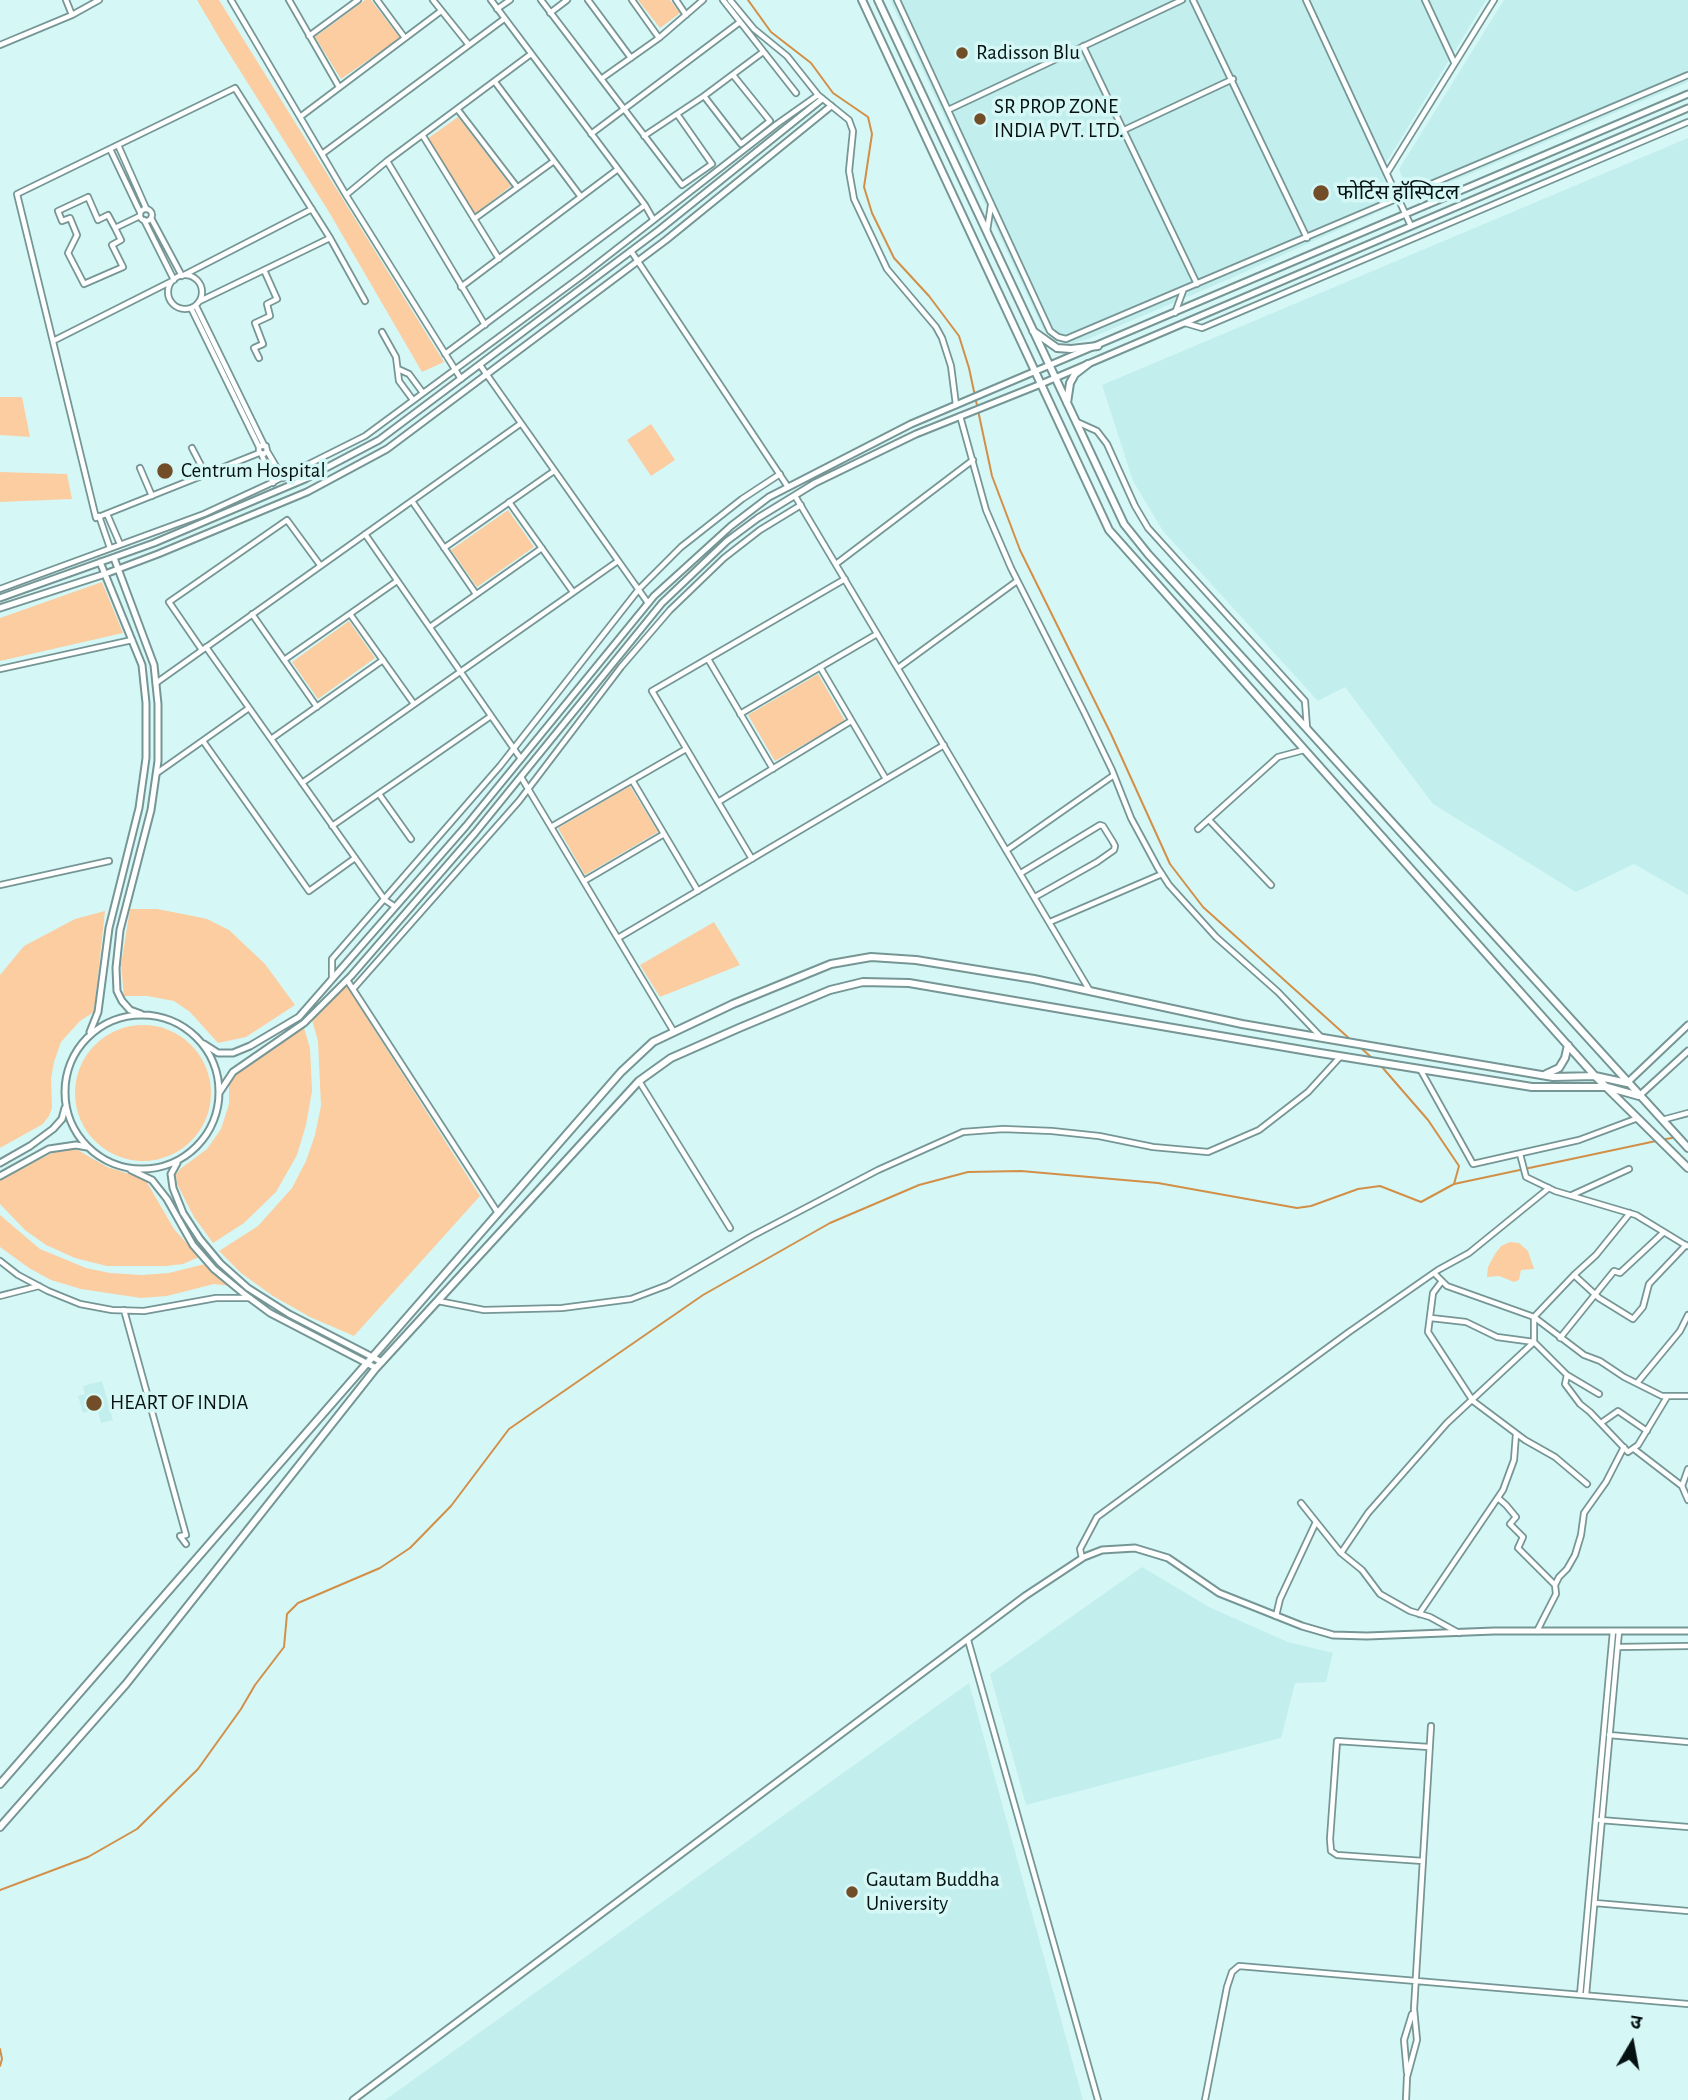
<!DOCTYPE html>
<meta charset="utf-8">
<style>
body{margin:0}
#map{position:relative;width:1688px;height:2100px;overflow:hidden;background:#d5f8f7;font-family:"Alegreya Sans","Noto Sans Devanagari",sans-serif}
canvas{display:block}
.north{position:absolute;left:1597px;top:2009px;width:70px;height:70px;-webkit-text-stroke:5px #d5f8f7;paint-order:stroke;rotate:10deg;font-size:19px;font-weight:700;line-height:28px;text-align:center;color:#061212}
.north::after{content:'';display:block;margin:auto;width:24px;height:32px;background:#061212;clip-path:polygon(50% 0,100% 100%,50% 72%,0 100%)}
</style>
<div id="map">
<canvas width="1688" height="2100"></canvas>
<div class="north">उ</div>
</div>
<script>
const ctx = document.querySelector('canvas').getContext('2d');
ctx.lineJoin = 'round';
function fillPath(path, color) { ctx.fillStyle = color; ctx.fill(path, 'evenodd'); }
const shape = rows => new Path2D(rows.map(r => 'M' + r).join(''));
function trace(path, color, width, dash) { ctx.strokeStyle = color; ctx.lineWidth = width; ctx.lineCap = dash ? 'butt' : 'round'; ctx.setLineDash(dash || []); ctx.stroke(path); }
function write(font, color, halo, rows, align = 'center') {
  ctx.font = font + ' "Alegreya Sans","Noto Sans Devanagari",sans-serif'; ctx.lineWidth = 7; ctx.setLineDash([]); ctx.textBaseline = 'middle'; ctx.strokeStyle = halo; ctx.fillStyle = color; for (const [text, x, y, turn = 0] of rows) {
    ctx.save(); ctx.translate(x, y); ctx.rotate((+turn || 0) * Math.PI / 180); ctx.textAlign = isNaN(turn) ? turn : align; if (halo) ctx.strokeText(text, 0, 0); ctx.fillText(text, 0, 0); ctx.restore();
  }
}
const built = shape([
 [890,0,1486,0,1381,171,1394,205,1227,280,1088,339,1069,344,1054,340,1043,329],
 [1504,0,1688,0,1688,82,1411,199,1399,169],
 [1688,138,1688,895,1634,864,1576,892,1433,804,1345,687,1318,701,1163,531,1133,481,1102,385],
 [102,1381,113,1420,101,1423,97,1409,83,1413,78,1396,85,1394,83,1386],
 [1142,1567,1211,1608,1288,1642,1333,1653,1326,1682,1295,1683,1281,1738,1026,1805,990,1674],
 [969,1683,1083,2100,385,2100]
]);
const green = shape([
 [197,0,219,0,444,362,422,372,329,212,220,39],
 [365,0,371,0,400,38,341,79,315,37],
 [638,0,670,0,680,13,660,28],
 [458,117,511,186,475,214,427,139],
 [0,397,22,397,30,437,0,435],
 [651,424,675,460,651,476,627,440],
 [0,472,67,474,72,499,0,502],
 [508,510,534,547,477,587,451,550],
 [102,582,123,633,0,661,0,618],
 [349,621,375,658,318,699,292,662],
 [818,674,845,721,775,761,748,715],
 [630,786,658,832,585,875,558,828],
 [130,909,157,909,188,915,207,919,229,930,265,964,295,1005,246,1037,218,1043,190,1012,174,1001,147,996,124,996,121,965],
 [105,911,94,1012,80,1021,61,1042,54,1062,51,1079,52,1108,49,1116,43,1124,0,1148,0,975,24,946,75,919],
 [714,922,740,965,660,997,640,965],
 [346,985,480,1196,354,1336,310,1317,273,1296,241,1273,219,1251,258,1226,292,1188,306,1161,315,1135,321,1106,318,1041,312,1020],
 '75 1093a68 68 0 1 1 136 0a68 68 0 1 1-136 0Z',
 [304,1028,310,1048,312,1091,306,1125,297,1155,276,1192,244,1223,213,1243,194,1217,177,1184,176,1175,180,1169,207,1149,221,1129,229,1104,229,1085,235,1075],
 [76,1149,107,1167,145,1179,174,1229,199,1257,183,1264,166,1266,107,1266,75,1258,46,1245,25,1230,0,1204,0,1180,54,1152],
 [0,1215,40,1249,86,1268,110,1273,142,1275,169,1273,205,1264,230,1286,214,1284,167,1296,141,1298,81,1289,51,1280,29,1268,0,1247],
 [1510,1242,1519,1243,1528,1251,1534,1269,1521,1270,1519,1280,1514,1282,1499,1276,1487,1277,1488,1267,1495,1254,1501,1246]
]);
const stream = shape([
 [748,0,771,32,811,63,833,93,868,117,872,134,864,187,872,213,894,258,929,296,959,336,969,368,992,476,1020,550,1111,734,1170,864,1203,907,1351,1040],
 [1361,1048,1372,1058],
 [1661,1140,1677,1137],
 [1454,1184,1656,1141],
 [0,1890,88,1857,137,1829,198,1769,241,1709,255,1685,284,1647,287,1614,298,1603,380,1568,410,1548,451,1506,509,1429,703,1295,830,1223,919,1185,968,1172,1021,1171,1158,1183,1297,1208,1311,1206,1358,1189,1380,1186,1421,1202,1454,1184,1459,1166,1428,1120,1382,1067],
 [0,2049,2,2059,0,2066]
]);
const minor = shape([
 [66,0,72,15],
 [231,0,346,195,461,379],
 [289,0,339,87],
 [377,0,405,38],
 [433,0,469,45],
 [491,0,645,205,653,219],
 [541,0,682,185,712,164,677,114],
 [588,0,631,58],
 [632,0,659,38],
 [676,0,686,15],
 [723,0,796,93],
 [730,0,754,29,787,56,818,95,849,120,853,131,849,171,854,199,887,269,936,327,942,338,951,366,956,405],
 [897,0,1050,331,1058,337,1066,339,1688,75],
 [1193,0,1307,238],
 [1306,0,1411,226],
 [1425,0,1454,62],
 [497,9,510,0],
 [550,13,567,0],
 [309,36,358,0],
 [0,45,72,15,99,0],
 [1083,46,1197,284],
 [601,79,659,38,703,0],
 [495,82,581,197],
 [704,96,741,144,770,121,733,75],
 [458,110,517,187],
 [948,110,1182,0],
 [300,117,441,11],
 [1124,130,1233,79],
 [591,134,740,22],
 [423,136,499,259],
 [644,136,704,96,763,52],
 [118,145,146,208],
 [110,149,140,212],
 [322,154,504,19],
 [387,161,485,325],
 [1387,173,1494,0],
 [346,195,387,161,531,54],
 '140 215a6 6 0 1 1 12 0a6 6 0 1 1-12 0Z',
 [151,218,182,276,312,209],
 [474,219,554,161],
 [115,228,121,240,112,245,123,267,84,284,68,253,77,235,70,218,62,221,58,211,88,197,98,220,108,215,115,228,140,216],
 [987,231,991,205],
 [631,251,788,487],
 '168 292a17 17 0 1 1 34 0a17 17 0 1 1-34 0Z',
 [461,287,618,169],
 [200,301,330,238],
 [196,306,264,445],
 [191,308,259,447],
 [1175,313,1183,291],
 [1185,323,1202,328,1688,122],
 [382,332,396,357,399,381,413,400],
 [53,341,174,280,144,220],
 [445,354,645,205],
 [259,358,254,348,263,344,255,323,270,316,267,304,277,299,264,270],
 [480,365,648,603],
 [398,369,409,374,423,393],
 [960,416,986,510,1011,568,1084,712,1112,770,1131,818,1158,868,1169,885,1216,937,1278,992,1321,1037],
 [1077,422,1097,431,1107,444,1135,506,1148,528,1305,701,1307,728],
 [192,448,206,475],
 [267,451,283,478],
 [259,453,259,446,266,446,267,451,264,454,259,453,96,518,17,194,235,88,330,238,365,301],
 [261,453,273,483],
 [140,468,152,496],
 [795,496,1090,991],
 [412,501,476,594],
 [509,502,573,592],
 [107,514,120,544],
 [99,516,110,548],
 [365,534,521,759],
 [444,548,554,471],
 [836,564,973,460],
 [0,589,204,514,269,484,365,436,583,275,777,124,818,95],
 [252,614,317,707],
 [350,614,414,704],
 [430,627,542,548],
 [206,647,385,900,394,906],
 [202,650,169,602,287,520,320,565],
 [708,659,773,769],
 [284,660,397,581],
 [820,667,886,779],
 [898,668,1017,581],
 [0,669,132,640],
 [156,683,520,424],
 [740,714,877,634],
 [271,739,383,660],
 [203,741,309,891,355,858],
 [157,773,249,708],
 [521,777,674,1032],
 [632,780,698,891],
 [302,783,618,561],
 [379,794,411,839],
 [718,802,851,721],
 [1209,820,1271,885],
 [332,826,491,716],
 [551,827,686,749],
 [1198,829,1278,757,1304,750],
 [1007,850,1114,775],
 [752,859,652,691,845,579],
 [1021,873,1100,825,1103,826,1113,842,1115,846,1114,850,1097,862,1035,897],
 [584,881,664,834],
 [0,885,109,861],
 [1050,922,1162,874],
 [618,938,944,745],
 [332,978,332,959,500,766,639,589,681,547,742,499,780,474],
 [347,980,498,1213],
 [353,989,519,801,621,667,670,610,724,558,760,530,801,505],
 [1420,1069,1473,1164,1579,1140,1638,1118],
 [639,1081,730,1228],
 [1662,1120,1688,1113],
 [1520,1154,1526,1177,1555,1191,1636,1215,1687,1246],
 [1572,1195,1629,1169],
 [1630,1213,1596,1255,1574,1275,1599,1298,1633,1319,1643,1307,1649,1284,1686,1245],
 [0,1261,18,1275,48,1291,80,1304,112,1310,144,1311,216,1298,250,1298],
 [1434,1273,1447,1286,1534,1317,1584,1355,1600,1361,1624,1377,1662,1396,1688,1396],
 [1442,1281,1433,1293,1428,1332,1473,1401,1525,1440,1555,1457,1587,1484],
 [0,1296,39,1286],
 [438,1301,484,1310,562,1308,631,1299,668,1285,752,1236,878,1170,963,1132,1003,1129,1052,1131,1099,1136,1153,1147,1208,1152,1259,1130,1308,1092,1340,1057],
 [124,1310,186,1535,180,1536,186,1544],
 [1431,1318,1466,1322,1497,1337,1534,1342,1567,1375,1599,1394],
 [1560,1338,1614,1271,1620,1273,1664,1232],
 [1567,1375,1565,1384,1580,1404,1590,1412,1628,1452,1638,1445,1667,1397],
 [1637,1383,1680,1331,1688,1315],
 [1601,1423,1618,1411,1647,1431],
 [1634,1449,1682,1486,1688,1500],
 [1682,1486,1688,1469],
 [1498,1498,1506,1505,1516,1517,1510,1524,1523,1537,1518,1548,1555,1585],
 [1301,1503,1341,1553,1362,1570,1380,1594,1410,1611,1430,1617,1459,1633],
 [1341,1553,1368,1513,1447,1423,1534,1342,1534,1317,1574,1275],
 [1082,1558,1080,1549,1097,1517,1349,1332,1438,1270,1469,1253,1549,1188],
 [1419,1614,1503,1490,1514,1460,1516,1434],
 [1276,1616,1280,1599,1316,1522],
 [1537,1631,1556,1594,1555,1585,1559,1577,1567,1569,1575,1555,1581,1535,1584,1513,1606,1482,1624,1447],
 [968,1640,1098,2100],
 [1618,1647,1688,1646],
 [1609,1735,1688,1742],
 [1600,1820,1688,1827],
 [1423,1861,1337,1855,1331,1851,1330,1839,1337,1741,1429,1747],
 [1595,1903,1688,1911],
 [1580,1995,1613,1631],
 [1586,1995,1619,1631],
 [1407,2073,1404,2040,1412,2014],
 [1205,2100,1227,1987,1232,1972,1239,1966,1688,2004],
 [1406,2100,1407,2077,1417,2040,1414,2009,1431,1726]
]);
const tertiary = shape([
 [114,558,154,665,158,704,158,761,151,810,120,930,116,968,117,991,122,1001,130,1010,141,1014],
 [0,598,154,543,305,479,379,440,659,230,822,99],
 [0,608,105,574,158,554,307,492,387,449,666,240,831,106],
 '65 1092a77 77 0 1 1 154 0a77 77 0 1 1-154 0Z',
 [90,1032,98,1012,109,928,139,808,146,758,146,703,142,665,100,562],
 [204,1044,218,1053,233,1053,250,1046,299,1017,466,826,654,596,731,526,769,497,911,424,1688,94],
 [1627,1083,1688,1025],
 [219,1093,233,1072,304,1023,351,976,475,833,662,603,727,541,758,518,815,483,916,434,1041,384,1688,108],
 [1639,1096,1688,1051],
 [0,1163,30,1146,53,1129,62,1119,65,1108],
 [177,1163,171,1174,173,1188,183,1213,200,1239,220,1263,248,1288,289,1314,382,1362],
 [131,1170,152,1180,167,1199,193,1245,214,1269,243,1293,270,1313,376,1368],
 [0,1176,49,1149,76,1145,87,1147],
 [353,2100,1025,1596,1084,1557,1102,1550,1135,1548,1168,1558,1219,1593,1302,1626,1333,1635,1367,1636,1494,1631,1688,1631]
]);
const secondary = shape([
 [862,0,1109,530,1595,1076,1688,1168],
 [878,0,1124,524,1148,554,1688,1148],
 [1033,331,1057,348,1071,349,1098,346],
 [1067,403,1070,383,1075,374,1088,364],
 [1546,1074,1559,1068,1565,1058,1568,1045],
 [0,1784,621,1072,653,1042,733,1004,831,964,871,957,916,960,1034,979,1242,1024,1323,1038,1553,1077,1595,1076,1627,1083],
 [0,1827,126,1684,376,1368,639,1081,671,1058,739,1028,830,990,863,982,909,983,1314,1052,1532,1087,1607,1087,1639,1096]
]);
const markers = [
 [962,53,7,"#724e28"],
 [980,119,7,"#724e28"],
 [1321,193,9,"#724e28"],
 [165,471,9,"#724e28"],
 [94,1403,9,"#724e28"],
 [852,1892,7,"#724e28"]
];
const poiNames = [
 ["Radisson Blu",976,53],
 ["SR PROP ZONE",994,107],
 ["INDIA PVT. LTD.",994,131],
 ["फोर्टिस हॉस्पिटल",1337,193],
 ["Centrum Hospital",181,471],
 ["HEART OF INDIA",110,1403],
 ["Gautam Buddha",866,1880],
 ["University",866,1904]
];
fillPath(built, '#c2eeed');
fillPath(green, '#fbcda1');
trace(stream, '#d28f47', 2);
trace(minor, '#769695', 8);
trace(tertiary, '#769695', 9);
trace(secondary, '#769695', 10);
trace(minor, '#fff', 4.5);
trace(tertiary, '#fff', 5);
trace(secondary, '#fff', 6);
for (const [x, y, r, color] of markers) { const dot = new Path2D(); dot.arc(x, y, r, 0, 2 * Math.PI); ctx.fillStyle = color; ctx.fill(dot); trace(dot, '#d5f8f7', 2.5); }
write('21px', '#061212', '#d5f8f7', poiNames, 'left');
</script>
